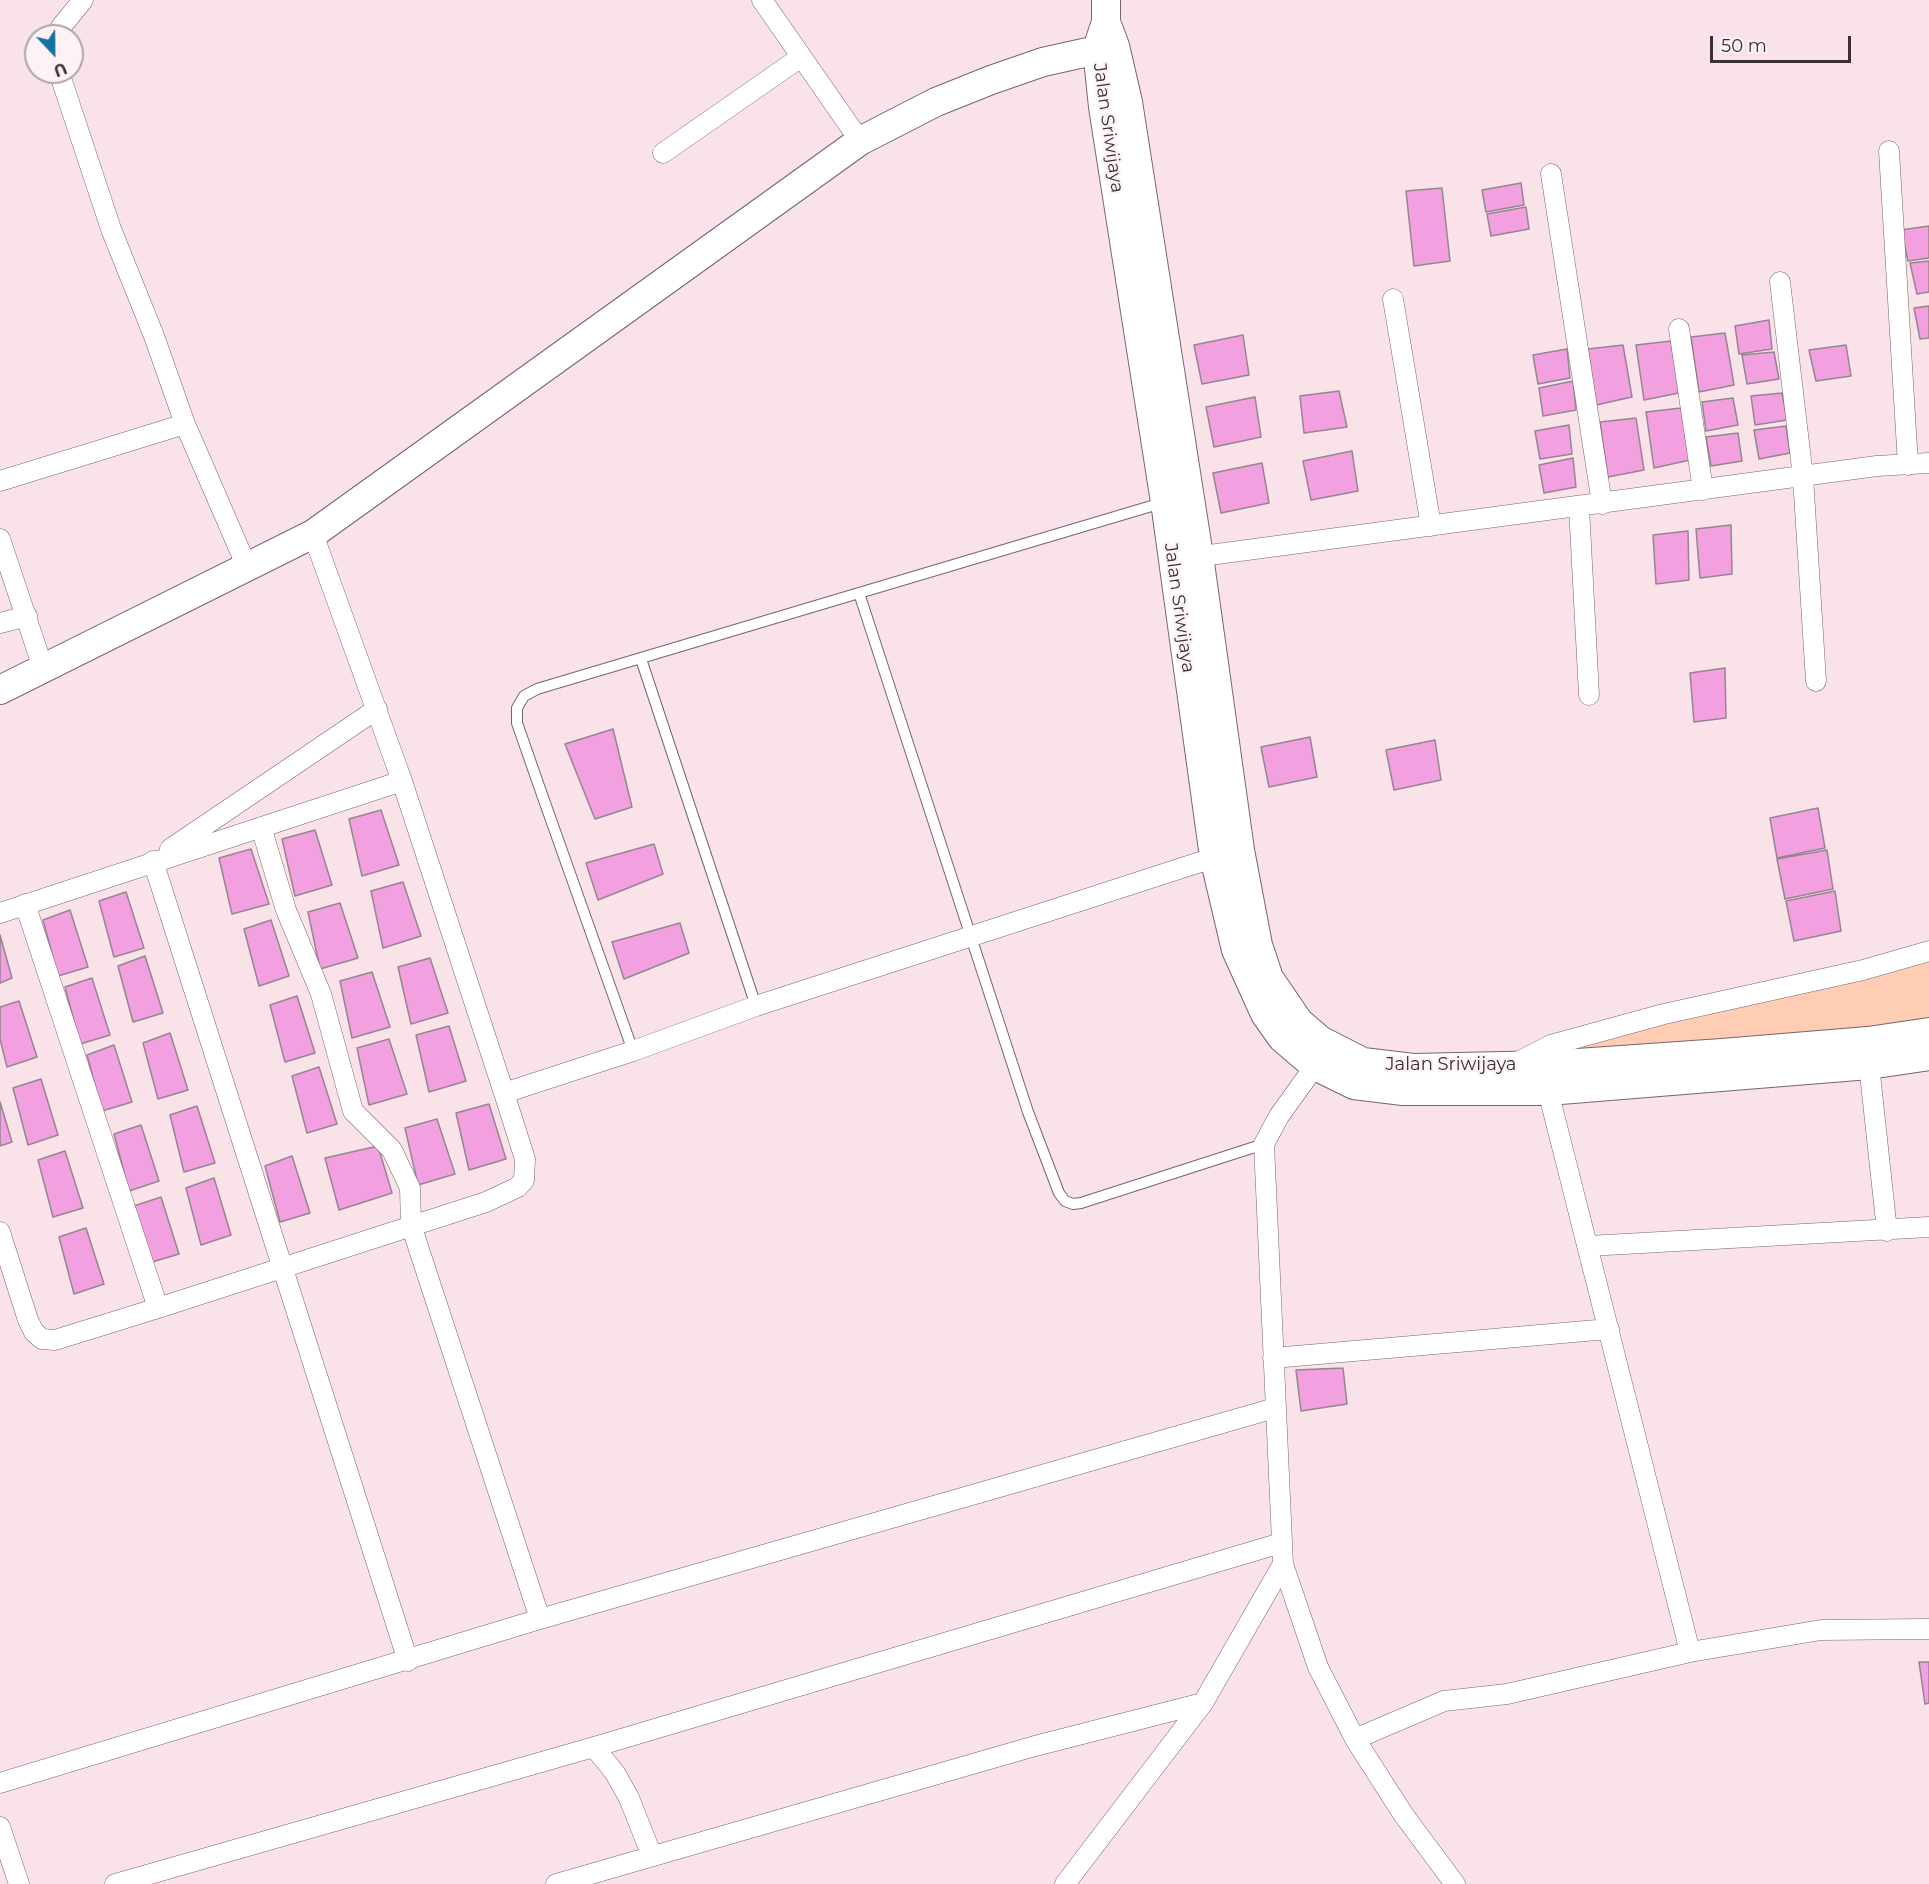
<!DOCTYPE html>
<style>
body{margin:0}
#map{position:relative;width:1929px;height:1884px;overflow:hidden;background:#f9e2e8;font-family:Montserrat,sans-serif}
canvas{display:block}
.north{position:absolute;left:24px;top:24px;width:60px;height:60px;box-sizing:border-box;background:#fdf3f6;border:2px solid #aea5a8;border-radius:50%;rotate:158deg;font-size:16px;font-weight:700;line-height:24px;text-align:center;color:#383032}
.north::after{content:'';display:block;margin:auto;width:21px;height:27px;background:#1372a0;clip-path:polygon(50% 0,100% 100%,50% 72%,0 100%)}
.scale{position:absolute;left:1710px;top:36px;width:141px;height:27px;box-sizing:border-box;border:3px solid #383032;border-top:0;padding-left:8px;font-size:18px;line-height:21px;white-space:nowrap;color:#383032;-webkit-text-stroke:4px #fdf3f6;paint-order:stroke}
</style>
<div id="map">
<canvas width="1929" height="1884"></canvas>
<div class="north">U</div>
<div class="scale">50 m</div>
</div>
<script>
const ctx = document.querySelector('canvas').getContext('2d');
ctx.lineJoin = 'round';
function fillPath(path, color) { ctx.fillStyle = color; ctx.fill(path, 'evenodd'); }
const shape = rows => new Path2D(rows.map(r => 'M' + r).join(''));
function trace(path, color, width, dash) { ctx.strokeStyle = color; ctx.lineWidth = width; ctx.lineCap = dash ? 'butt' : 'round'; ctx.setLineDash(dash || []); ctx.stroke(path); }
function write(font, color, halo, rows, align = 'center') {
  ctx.font = font + ' Montserrat,sans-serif'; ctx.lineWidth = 5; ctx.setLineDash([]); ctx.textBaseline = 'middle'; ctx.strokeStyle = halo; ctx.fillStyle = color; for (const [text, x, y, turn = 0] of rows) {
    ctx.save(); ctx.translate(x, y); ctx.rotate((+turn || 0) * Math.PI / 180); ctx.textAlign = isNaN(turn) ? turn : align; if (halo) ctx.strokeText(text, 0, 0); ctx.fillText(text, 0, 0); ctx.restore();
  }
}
const green = shape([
 [1929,953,1929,1031,1549,1063,1552,1046]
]);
const building = shape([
 [1521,183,1524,205,1486,212,1482,190,1521,183],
 [1442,188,1450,261,1414,266,1406,191,1442,188],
 [1526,207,1529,229,1491,236,1487,214,1526,207],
 [1929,226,1929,258,1908,261,1901,230,1929,226],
 [1929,261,1929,292,1917,294,1910,263,1929,261],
 [1929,306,1929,338,1920,339,1914,308,1929,306],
 [1769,320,1772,349,1739,354,1735,326,1769,320],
 [1725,333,1734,385,1699,392,1691,337,1725,333],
 [1243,335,1249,375,1202,384,1194,345,1243,335],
 [1671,341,1679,393,1644,400,1636,345,1671,341],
 [1623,345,1632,397,1596,405,1588,349,1623,345],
 [1846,345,1851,376,1816,381,1809,350,1846,345],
 [1567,349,1570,378,1538,384,1533,355,1567,349],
 [1774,352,1779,379,1747,384,1742,355,1774,352],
 [1573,381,1576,410,1543,416,1539,388,1573,381],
 [1339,391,1347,427,1304,433,1300,396,1339,391],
 [1782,393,1787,420,1755,425,1751,396,1782,393],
 [1255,397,1261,437,1214,447,1206,407,1255,397],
 [1733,398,1738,425,1706,431,1702,402,1733,398],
 [1681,408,1690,460,1654,468,1646,412,1681,408],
 [1636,418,1644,470,1608,477,1600,422,1636,418],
 [1569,425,1572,454,1540,459,1535,431,1569,425],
 [1786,426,1790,453,1759,459,1754,430,1786,426],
 [1738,433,1742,461,1711,466,1706,437,1738,433],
 [1352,451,1358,491,1311,500,1303,461,1352,451],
 [1573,458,1576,487,1544,493,1539,465,1573,458],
 [1262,463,1269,503,1221,513,1213,473,1262,463],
 [1731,525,1732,574,1700,578,1696,529,1731,525],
 [1688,531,1689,580,1656,584,1653,535,1688,531],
 [1725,668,1726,718,1694,722,1690,673,1725,668],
 [613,729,632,807,595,819,565,744,613,729],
 [1310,737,1317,777,1269,787,1261,747,1310,737],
 [1435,740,1441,780,1394,790,1386,750,1435,740],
 [1818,808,1825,848,1777,858,1770,818,1818,808],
 [381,810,399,865,362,876,349,819,381,810],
 [315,830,332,885,295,896,282,839,315,830],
 [654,844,663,874,598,900,586,863,654,844],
 [251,849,269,904,232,914,219,858,251,849],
 [1827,850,1833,889,1785,899,1777,859,1827,850],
 [403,882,421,936,383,948,371,891,403,882],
 [1835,891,1841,931,1794,941,1786,901,1835,891],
 [126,892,144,948,114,957,99,901,126,892],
 [340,903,358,958,320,969,308,912,340,903],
 [70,910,88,967,58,976,43,920,70,910],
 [271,920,289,976,259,986,244,929,271,920],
 [680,923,689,953,624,979,612,942,680,923],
 [0,935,12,978,0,983,0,935],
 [145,956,163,1013,133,1022,118,966,145,956],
 [430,958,448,1013,411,1024,398,967,430,958],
 [372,972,390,1027,352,1038,340,981,372,972],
 [92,978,110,1035,80,1044,65,987,92,978],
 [297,996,315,1053,285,1062,270,1005,297,996],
 [19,1001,37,1057,7,1067,0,1039,0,1007,19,1001],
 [449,1026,466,1081,429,1092,416,1035,449,1026],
 [170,1033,188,1090,158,1099,143,1043,170,1033],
 [389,1039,407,1094,369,1105,357,1048,389,1039],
 [114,1045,132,1102,102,1111,87,1055,114,1045],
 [319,1067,337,1124,307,1133,292,1076,319,1067],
 [41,1079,58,1135,28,1145,13,1088,41,1079],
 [0,1102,12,1142,0,1146,0,1102],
 [489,1104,506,1159,469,1170,456,1113,489,1104],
 [197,1106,215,1163,184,1172,170,1115,197,1106],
 [437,1119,455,1174,418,1185,405,1128,437,1119],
 [141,1125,159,1181,129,1191,114,1134,141,1125],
 [378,1146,392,1193,339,1210,325,1158,378,1146],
 [65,1151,83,1208,53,1217,38,1160,65,1151],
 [292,1156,310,1213,280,1222,265,1166,292,1156],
 [214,1178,231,1235,201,1245,186,1188,214,1178],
 [161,1197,179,1254,149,1263,134,1206,161,1197],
 [86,1228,104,1284,74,1294,59,1237,86,1228],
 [1343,1368,1347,1404,1301,1411,1296,1370,1343,1368],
 [1919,1662,1929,1662,1929,1703,1925,1704,1919,1662]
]);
const service = shape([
 [1165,502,859,593,1028,1112,1059,1193,1065,1201,1073,1204,1081,1203,1264,1144],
 [641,659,756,1006],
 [633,1051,539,786,517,723,517,708,524,696,537,689,859,593]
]);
const minor = shape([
 [762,0,860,141],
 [60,36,61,27,83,0],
 [59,72,111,229,154,336,185,424,247,567],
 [1889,151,1908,465],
 [663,153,801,57],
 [1551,174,1602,504],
 [1780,282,1803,477,1816,681],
 [1393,299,1431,526],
 [1679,329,1703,490],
 [0,481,185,424],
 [1579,507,1589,695],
 [0,539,43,668],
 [1187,558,1877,466,1929,463],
 [0,623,27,616],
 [261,827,286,910,321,994,353,1111,392,1150,410,1188,411,1225,540,1619],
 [170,849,377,709],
 [153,861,408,1661],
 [25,904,158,1308,486,1202,518,1187,524,1180,525,1159,504,1093,402,781,313,534],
 [0,913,402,781],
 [1516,1063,1551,1045,1664,1014,1863,970,1929,951],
 [1869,1065,1887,1231],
 [1315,1066,1279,1116,1264,1144,1283,1564,1318,1667,1355,1739,1403,1814,1455,1884],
 [1548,1091,1690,1652],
 [504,1093,633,1051,756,1006,1225,854],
 [0,1232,28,1320,34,1332,42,1339,55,1340,158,1308],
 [1588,1246,1929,1227],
 [1273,1358,1609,1329],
 [1355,1739,1444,1701,1507,1694,1690,1652,1821,1630,1929,1629],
 [594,1747,615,1773,629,1798,652,1856],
 [0,1783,540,1619,1275,1408],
 [0,1827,19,1884],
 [115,1884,594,1747,1281,1543],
 [556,1884,1035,1746,1203,1703],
 [1065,1884,1203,1703,1283,1564]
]);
const secondary = shape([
 [1106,0,1106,22,1097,49,1103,107,1165,502,1214,857,1236,950,1265,1014,1282,1038,1315,1066,1354,1085,1403,1091,1548,1091,1869,1065,1929,1056],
 [1106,22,1115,46,1128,102,1199,556,1240,850,1258,945,1269,978,1299,1022,1320,1040,1363,1062,1413,1068,1549,1065,1722,1053,1868,1041,1929,1032],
 [0,690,313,534,860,141,936,102,991,80,1043,62,1115,46]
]);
const streetNames = [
 ["Jalan Sriwijaya",1108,128,82],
 ["Jalan Sriwijaya",1179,608,82],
 ["Jalan Sriwijaya",1451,1065]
];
fillPath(green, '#fecdb3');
fillPath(building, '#f3a0e0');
trace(building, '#958591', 1.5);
trace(service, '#78656a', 12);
trace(minor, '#78656a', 21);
trace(secondary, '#78656a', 30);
trace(service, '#fff', 10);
trace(minor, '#fff', 20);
trace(secondary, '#fff', 28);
write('18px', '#383032', '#fdf3f6', streetNames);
</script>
